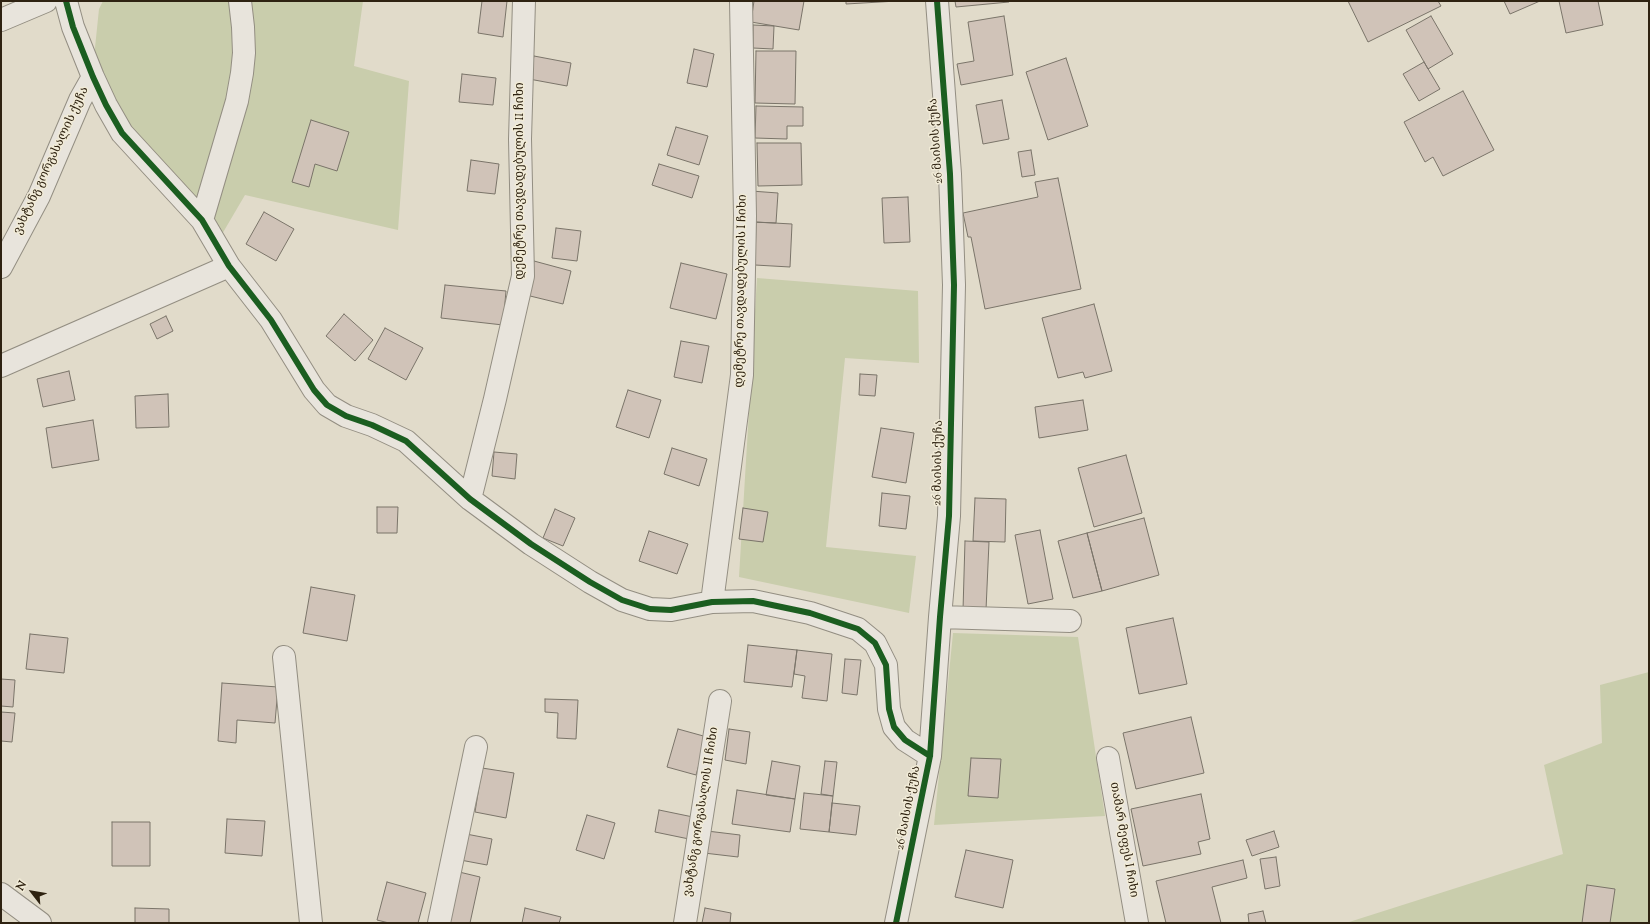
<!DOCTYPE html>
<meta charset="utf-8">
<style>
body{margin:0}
#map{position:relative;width:1650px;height:924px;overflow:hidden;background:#e1dbca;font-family:"Sorts Mill Goudy",serif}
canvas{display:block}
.frame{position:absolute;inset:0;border:2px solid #2e2211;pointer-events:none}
.north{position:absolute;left:12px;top:872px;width:40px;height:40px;-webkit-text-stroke:3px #f1ebd7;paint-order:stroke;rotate:301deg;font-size:11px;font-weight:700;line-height:16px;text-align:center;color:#2e2211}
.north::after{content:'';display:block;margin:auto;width:14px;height:18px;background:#2e2211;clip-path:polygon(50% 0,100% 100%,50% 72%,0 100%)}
</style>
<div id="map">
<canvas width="1650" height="924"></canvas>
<div class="frame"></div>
<div class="north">N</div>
</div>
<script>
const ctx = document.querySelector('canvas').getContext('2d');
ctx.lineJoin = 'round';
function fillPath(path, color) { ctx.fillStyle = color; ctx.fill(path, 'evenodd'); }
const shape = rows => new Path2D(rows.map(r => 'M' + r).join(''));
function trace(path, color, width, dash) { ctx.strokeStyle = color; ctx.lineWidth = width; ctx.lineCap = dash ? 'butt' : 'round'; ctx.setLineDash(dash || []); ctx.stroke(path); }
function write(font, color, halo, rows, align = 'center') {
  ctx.font = font + ' "Sorts Mill Goudy","Noto Serif Georgian",serif'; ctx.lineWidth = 3; ctx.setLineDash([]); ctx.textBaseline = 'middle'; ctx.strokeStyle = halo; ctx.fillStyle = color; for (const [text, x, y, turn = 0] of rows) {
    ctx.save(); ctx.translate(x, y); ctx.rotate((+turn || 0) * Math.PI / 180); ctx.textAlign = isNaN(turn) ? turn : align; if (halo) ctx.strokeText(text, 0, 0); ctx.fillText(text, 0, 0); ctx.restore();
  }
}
const green = shape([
 [103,1,363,1,354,66,409,81,398,230,245,195,218,241,178,179,101,93,93,67,99,9],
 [757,278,918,291,919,363,845,358,826,547,916,556,909,613,739,577],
 [953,633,1078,637,1105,816,934,825],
 [1649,672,1649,923,1346,923,1563,854,1544,765,1602,743,1600,685]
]);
const building = shape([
 [482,1,507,1,503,37,478,33,482,1],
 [754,1,804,1,799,30,751,22,754,1],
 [846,1,897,1,846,4,846,1],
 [955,1,1009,1,1009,2,956,7,955,1],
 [1348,1,1438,1,1441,6,1368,42,1348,1],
 [1504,1,1540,1,1510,14,1504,1],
 [1559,1,1598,1,1603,25,1566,33,1559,1],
 [1004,16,1013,75,961,85,957,64,974,61,968,22,1004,16],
 [1431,16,1453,54,1428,69,1406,30,1431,16],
 [753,25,774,26,773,49,753,48,753,25],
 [694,49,714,54,707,87,687,83,694,49],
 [756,51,796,51,795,104,755,103,756,51],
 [534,56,571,63,567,86,529,79,534,56],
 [1066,58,1088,126,1048,140,1026,72,1066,58],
 [1424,62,1440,89,1419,101,1403,74,1424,62],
 [462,74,496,78,493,105,459,102,462,74],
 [1463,91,1494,150,1443,176,1433,157,1425,162,1404,122,1463,91],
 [1002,100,1009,139,983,144,976,105,1002,100],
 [756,106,803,107,803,126,787,126,787,139,755,138,756,106],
 [311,120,349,132,337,171,315,164,309,187,292,182,311,120],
 [676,127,708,136,699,165,667,155,676,127],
 [757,143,801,143,802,185,758,186,757,143],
 [1031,150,1035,175,1022,177,1018,152,1031,150],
 [471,160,499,164,495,194,467,191,471,160],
 [659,164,699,176,692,198,652,185,659,164],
 [1058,178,1081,289,985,309,971,237,968,237,963,213,1038,197,1035,182,1058,178],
 [751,191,778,193,776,223,750,222,751,191],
 [908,197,910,242,884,243,882,198,908,197],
 [264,212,294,229,276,261,246,244,264,212],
 [756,222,792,224,790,267,755,265,756,222],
 [556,228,581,231,577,261,552,258,556,228],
 [534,261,571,271,563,304,526,295,534,261],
 [681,263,727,274,716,319,670,308,681,263],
 [445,285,506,291,503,325,441,318,445,285],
 [1094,304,1112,371,1085,378,1083,372,1058,378,1042,318,1094,304],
 [344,314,373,340,355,361,326,336,344,314],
 [166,316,173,331,157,339,150,324,166,316],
 [385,328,423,348,406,380,368,359,385,328],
 [681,341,709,346,702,383,674,377,681,341],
 [69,371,75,400,43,407,37,379,69,371],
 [860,374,877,375,875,396,859,395,860,374],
 [628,390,661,400,649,438,616,427,628,390],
 [168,394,169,427,136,428,135,396,168,394],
 [1083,400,1088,430,1039,438,1035,407,1083,400],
 [93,420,99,460,52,468,46,428,93,420],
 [881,428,914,433,906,483,872,477,881,428],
 [672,448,707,459,699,486,664,474,672,448],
 [494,452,517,454,515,479,492,476,494,452],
 [1126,455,1142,513,1094,527,1078,468,1126,455],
 [882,493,910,496,906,529,879,526,882,493],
 [975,498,1006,499,1005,542,973,541,975,498],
 [377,507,398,507,397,533,377,533,377,507],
 [743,508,768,512,763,542,739,539,743,508],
 [555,509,575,518,563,546,543,538,555,509],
 [1144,518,1159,575,1102,591,1087,533,1144,518],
 [1040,530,1053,599,1028,604,1015,535,1040,530],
 [649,531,688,544,677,574,639,561,649,531],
 [1087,533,1102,591,1073,598,1058,541,1087,533],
 [965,541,989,542,986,610,963,610,965,541],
 [311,587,355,595,347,641,303,633,311,587],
 [1173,618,1187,684,1139,694,1126,628,1173,618],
 [30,634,68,638,64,673,26,669,30,634],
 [748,645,797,650,792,687,744,682,748,645],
 [797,650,832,654,827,701,802,698,805,676,794,674,797,650],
 [845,659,861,660,857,695,842,693,845,659],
 [1,679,15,680,13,707,1,706,1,679],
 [222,683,278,687,275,723,237,720,236,743,218,741,222,683],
 [545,699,578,700,576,739,557,738,558,713,545,712,545,699],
 [1,712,15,713,12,742,1,741,1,712],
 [1191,717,1204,773,1136,789,1123,733,1191,717],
 [678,729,707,737,696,775,667,767,678,729],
 [729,729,750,732,746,764,725,760,729,729],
 [971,758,1001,759,998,798,968,796,971,758],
 [772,761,800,766,795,799,766,795,772,761],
 [825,761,837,762,833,796,821,794,825,761],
 [482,768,514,773,506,818,475,812,482,768],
 [737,790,795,799,790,832,732,824,737,790],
 [804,793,833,796,829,832,800,829,804,793],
 [1201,794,1210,839,1198,842,1201,854,1143,866,1131,809,1201,794],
 [832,803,860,806,856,835,829,832,832,803],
 [659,810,693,817,689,839,655,832,659,810],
 [587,815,615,823,604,859,576,850,587,815],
 [227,819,265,821,262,856,225,853,227,819],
 [112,822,150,822,150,866,112,866,112,822],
 [707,831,740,835,738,857,704,853,707,831],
 [1274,831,1279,847,1252,856,1246,840,1274,831],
 [461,833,492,839,487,865,455,859,461,833],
 [966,850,1013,860,1003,908,955,897,966,850],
 [1276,857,1280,886,1265,889,1260,859,1276,857],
 [1243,860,1247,878,1212,887,1221,923,1166,923,1156,881,1243,860],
 [455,871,480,877,470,923,443,923,455,871],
 [387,882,426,893,418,923,389,923,377,920,387,882],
 [1587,885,1615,889,1610,923,1582,923,1587,885],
 [135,908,169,909,169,923,135,923,135,908],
 [525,908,561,917,559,923,522,923,525,908],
 [705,908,731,913,730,923,702,923,705,908],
 [1263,911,1266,923,1249,923,1248,914,1263,911]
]);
const minor = shape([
 [66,1,73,27,93,77,106,105,122,133,202,220,229,266,271,320,314,390,327,405,346,416,372,425,406,441,470,499,531,544,590,582,622,600,650,609,671,610,712,602,753,601,810,613,858,629,875,643,886,665,889,709,894,727,905,740,930,756],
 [1,20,46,1],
 [202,220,237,101,242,73,244,53,243,27,240,1],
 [1,267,39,196,80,100,93,77],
 [1,366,229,266],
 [470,499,495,399,523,276,520,139,524,1],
 [712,602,742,375,745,216,741,1],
 [940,617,1070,621],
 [284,657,311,923],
 [1108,758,1137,923],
 [1,894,40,923],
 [439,923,476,747],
 [685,923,720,701],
 [896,923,930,756,940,617,949,516,954,285,950,174,937,1]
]);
const cycleway = shape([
 [66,1,73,27,93,77,106,105,122,133,202,220,229,266,271,320,314,390,327,405,346,416,372,425,406,441,470,499,531,544,590,582,622,600,650,609,671,610,712,602,753,601,810,613,858,629,875,643,886,665,889,709,894,727,905,740,930,756],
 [896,923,930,756,940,617,949,516,954,285,950,174,937,1]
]);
const streetNames = [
 ["26 მაისის ქუჩა",937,141,-94],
 ["ვახტანგ გორგასალის ქუჩა",52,161,-65],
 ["დემეტრე თავდადებულის II ჩიხი",521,181,-90],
 ["დემეტრე თავდადებულის I ჩიხი",742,291,-89],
 ["26 მაისის ქუჩა",939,463,-89],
 ["26 მაისის ქუჩა",909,808,-79],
 ["ვახტანგ გორგასალის II ჩიხი",702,812,-81],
 ["თამარ მეფეს I ჩიხი",1123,840,80]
];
fillPath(green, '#c9cdac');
fillPath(building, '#d0c3b8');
trace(building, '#7a7469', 1);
trace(minor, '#938e82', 24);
trace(minor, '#e8e4dc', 22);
trace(cycleway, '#1b5e20', 6);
write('12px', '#2e2211', '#f1ebd7', streetNames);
</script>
